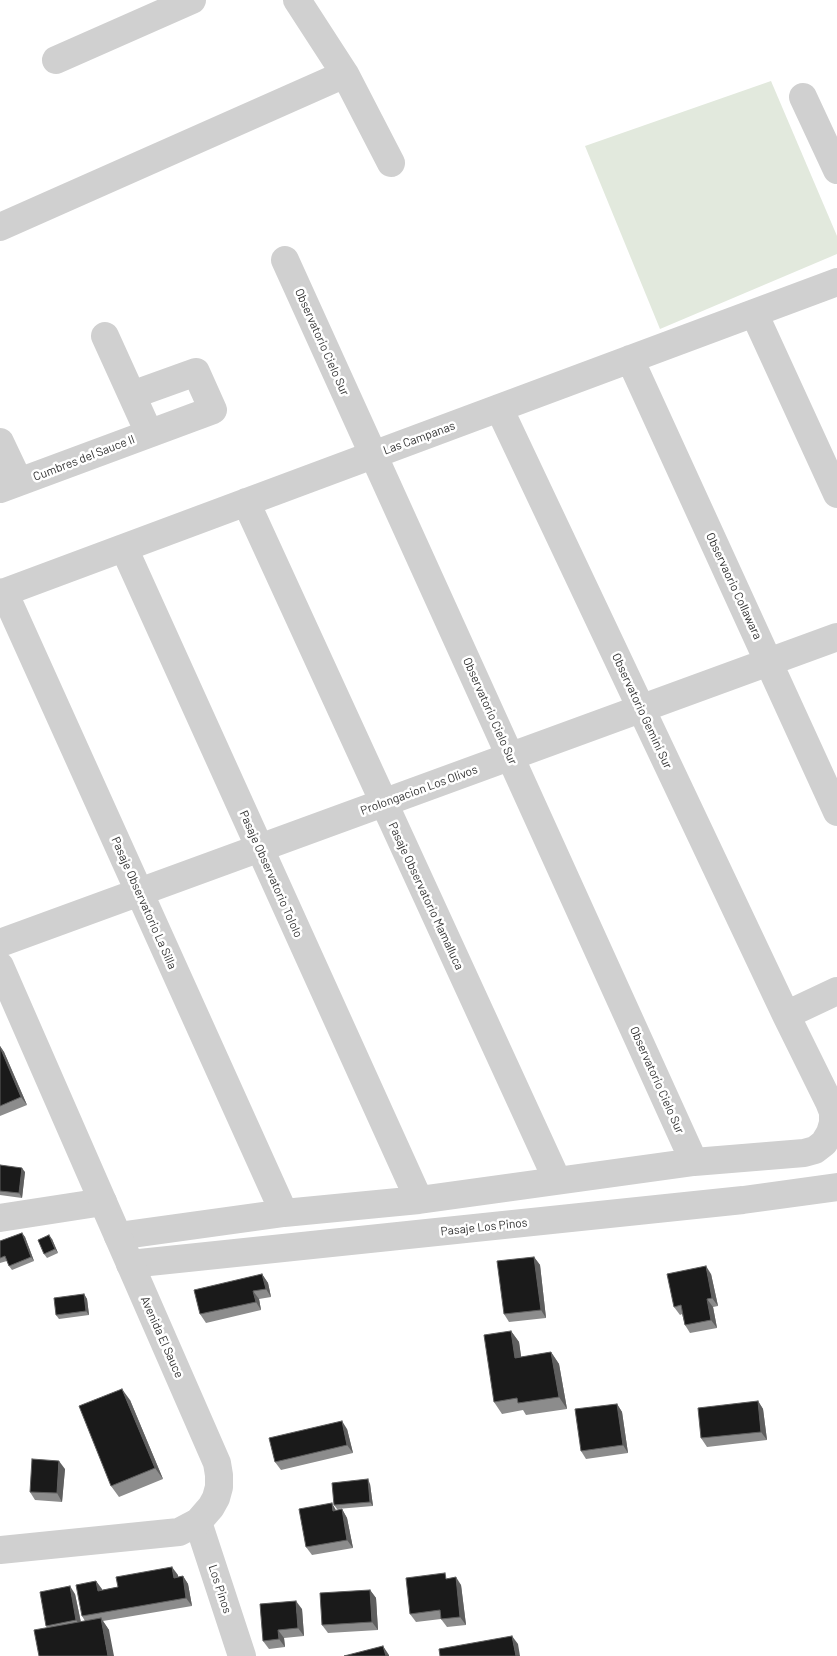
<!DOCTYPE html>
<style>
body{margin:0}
canvas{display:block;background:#fff}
</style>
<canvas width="837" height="1656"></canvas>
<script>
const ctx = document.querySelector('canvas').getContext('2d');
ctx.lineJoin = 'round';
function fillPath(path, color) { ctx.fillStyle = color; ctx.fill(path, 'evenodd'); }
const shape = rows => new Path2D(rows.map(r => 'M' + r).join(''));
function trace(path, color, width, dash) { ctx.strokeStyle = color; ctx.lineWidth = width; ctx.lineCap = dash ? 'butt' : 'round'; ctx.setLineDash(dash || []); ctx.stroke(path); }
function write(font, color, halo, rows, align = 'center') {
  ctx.font = font + ' Barlow,sans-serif'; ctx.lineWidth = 5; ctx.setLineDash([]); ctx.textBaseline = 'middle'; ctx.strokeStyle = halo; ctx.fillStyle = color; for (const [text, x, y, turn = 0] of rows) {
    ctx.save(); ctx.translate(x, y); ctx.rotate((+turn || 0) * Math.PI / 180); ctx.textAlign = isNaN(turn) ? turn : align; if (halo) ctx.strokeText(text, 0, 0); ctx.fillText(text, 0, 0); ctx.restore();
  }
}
const green = shape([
 [771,81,837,236,837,254,660,329,585,146]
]);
const minor = shape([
 [297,0,345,74,391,163],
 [56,60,192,0],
 [803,97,837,170],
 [0,227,345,74],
 [285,260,694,1162],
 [754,313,837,494],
 [105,336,149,433],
 [630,359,837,812],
 [0,442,19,482],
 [0,489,213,410,196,372,132,395],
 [246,502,557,1180],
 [124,548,419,1200],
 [4,592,284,1213],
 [0,594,837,282],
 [0,943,837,637],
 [786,1015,837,991],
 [0,1218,103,1202],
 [118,1236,284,1213,419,1200,694,1162,804,1153,815,1150,824,1143,830,1133,833,1123,833,1112,829,1102,786,1015,499,408],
 [130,1264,743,1200,837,1187],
 [198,1522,242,1656]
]);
const tertiary = shape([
 [0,966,217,1463,219,1475,219,1487,216,1498,211,1507,198,1522,179,1532,0,1550]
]);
const wall = shape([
 [0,1046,4,1052,27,1105,0,1116],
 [0,1165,25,1172,22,1198,0,1195],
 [22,1233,25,1237,34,1261,12,1270,9,1266,7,1261,0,1263,0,1241],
 [52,1239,58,1253,47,1258,44,1254],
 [534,1257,540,1265,546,1318,509,1322,504,1314],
 [262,1274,268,1283,271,1297,259,1299,261,1310,206,1323,200,1314],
 [711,1274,718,1306,713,1307,717,1328,690,1333,685,1325,682,1314,680,1315,674,1307],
 [84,1294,87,1299,89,1315,59,1319,56,1315],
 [511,1331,519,1342,521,1357,551,1352,559,1364,567,1409,526,1415,523,1410,502,1414,494,1402],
 [130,1400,163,1479,119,1497,111,1486],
 [758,1401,763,1409,767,1440,707,1447,701,1438],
 [617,1404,622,1412,628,1453,586,1459,581,1451],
 [347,1429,353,1453,281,1470,275,1462],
 [65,1469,62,1502,35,1500,30,1492],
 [370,1484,373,1506,337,1509,334,1505],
 [342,1509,347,1518,353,1548,312,1555,306,1547,336,1510],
 [178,1575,178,1577,183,1576,188,1584,192,1606,103,1621,109,1630,48,1628,46,1626,75,1594,81,1622,85,1621,82,1616,96,1581,102,1590],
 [448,1578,461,1585,466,1625,447,1627,441,1619,416,1622,410,1614],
 [370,1590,376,1598,378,1630,328,1633,322,1625],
 [302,1609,304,1636,284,1638,285,1647,269,1649,263,1641]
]);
const shadedWall = shape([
 [0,1046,4,1052,27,1105,21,1097],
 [22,1168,25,1172,22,1198,19,1193],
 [22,1233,25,1237,34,1261,31,1257],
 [49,1235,52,1239,58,1253,55,1249],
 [534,1257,540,1265,546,1318,541,1310],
 [706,1266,711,1274,718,1306,712,1298],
 [262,1274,268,1283,271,1297,266,1289],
 [253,1291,259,1299,261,1310,256,1302],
 [84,1294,87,1299,89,1315,86,1311],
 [707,1299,713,1307,717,1328,711,1320],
 [511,1331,519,1342,523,1369,515,1358],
 [551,1352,559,1364,567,1409,559,1397],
 [122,1389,130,1400,163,1479,155,1468],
 [758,1401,763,1409,767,1440,761,1432],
 [617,1404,622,1412,628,1453,623,1445],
 [342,1421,347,1429,353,1453,347,1445],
 [59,1461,65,1469,62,1502,57,1493],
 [368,1479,370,1484,373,1506,370,1502],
 [332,1503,337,1512,333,1511],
 [342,1509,347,1518,353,1548,347,1540],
 [172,1567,178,1575,179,1586,174,1578],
 [183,1576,188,1584,192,1606,186,1598],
 [456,1577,461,1585,466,1625,460,1617],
 [96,1581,102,1589,103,1599,98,1591],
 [70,1586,75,1594,82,1628,76,1620],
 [370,1590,376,1598,378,1630,372,1622],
 [296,1601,302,1609,304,1636,298,1628],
 [101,1618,109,1630,114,1656,108,1656],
 [278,1630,284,1638,285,1647,279,1639],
 [512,1636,518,1644,520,1656,516,1656],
 [383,1646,389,1655,389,1656,386,1656]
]);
const building = shape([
 [0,1047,21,1097,0,1106,0,1047],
 [0,1165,22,1168,19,1193,0,1191,0,1165],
 [22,1233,31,1257,9,1266,5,1256,0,1258,0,1241,22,1233],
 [49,1235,55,1249,44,1254,38,1240,49,1235],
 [534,1257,541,1310,504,1314,497,1261,534,1257],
 [706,1266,712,1298,707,1299,711,1320,685,1325,681,1305,674,1307,667,1274,706,1266],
 [262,1274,266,1289,253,1291,256,1302,200,1314,194,1290,262,1274],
 [84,1294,86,1311,56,1315,54,1298,84,1294],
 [511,1331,515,1358,551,1352,559,1397,518,1403,517,1398,494,1402,484,1335,511,1331],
 [122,1389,155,1468,111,1486,79,1406,122,1389],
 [758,1401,761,1432,701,1438,698,1408,758,1401],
 [617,1404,623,1445,581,1451,575,1409,617,1404],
 [342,1421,347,1445,275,1462,269,1438,342,1421],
 [32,1459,59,1461,57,1493,30,1492,32,1459],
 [368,1479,370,1502,334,1505,332,1483,368,1479],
 [332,1503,333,1511,342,1509,347,1540,306,1547,299,1509,332,1503],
 [172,1567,174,1578,183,1576,186,1598,82,1616,76,1585,96,1581,98,1591,118,1587,116,1577,172,1567],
 [445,1573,446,1579,456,1577,460,1617,441,1619,440,1610,410,1614,406,1578,445,1573],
 [70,1586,76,1620,46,1626,40,1592,70,1586],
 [370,1590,372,1622,322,1625,320,1593,370,1590],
 [296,1601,298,1628,278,1630,279,1639,263,1641,260,1604,296,1601],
 [101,1618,108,1656,39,1656,34,1630,101,1618],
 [512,1636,516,1656,440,1656,439,1649,512,1636],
 [383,1646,386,1656,344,1656,383,1646]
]);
const streetNames = [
 ["Observatorio Cielo Sur",322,342,66],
 ["Las Campanas",419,438,-20],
 ["Cumbres del Sauce II",84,458,-21],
 ["Observaorio Collawara",734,586,65],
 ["Observatorio Cielo Sur",490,711,66],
 ["Observatorio Gemini Sur",642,711,65],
 ["Prolongacion Los Olivos",419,790,-20],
 ["Pasaje Observatorio Tololo",271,874,66],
 ["Pasaje Observatorio Mamalluca",426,896,65],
 ["Pasaje Observatorio La Silla",144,903,66],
 ["Observatorio Cielo Sur",657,1080,66],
 ["Pasaje Los Pinos",484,1227,-6],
 ["Avenida El Sauce",162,1337,66],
 ["Los Pinos",220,1589,72]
];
fillPath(green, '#e2e9dd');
trace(minor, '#d0d0d0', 28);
trace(tertiary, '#d0d0d0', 28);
fillPath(wall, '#8c8c8c');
fillPath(shadedWall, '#5f5f5f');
fillPath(building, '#1a1a1a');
trace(building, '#5f5f5f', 1);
write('12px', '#333', '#fff', streetNames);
</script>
